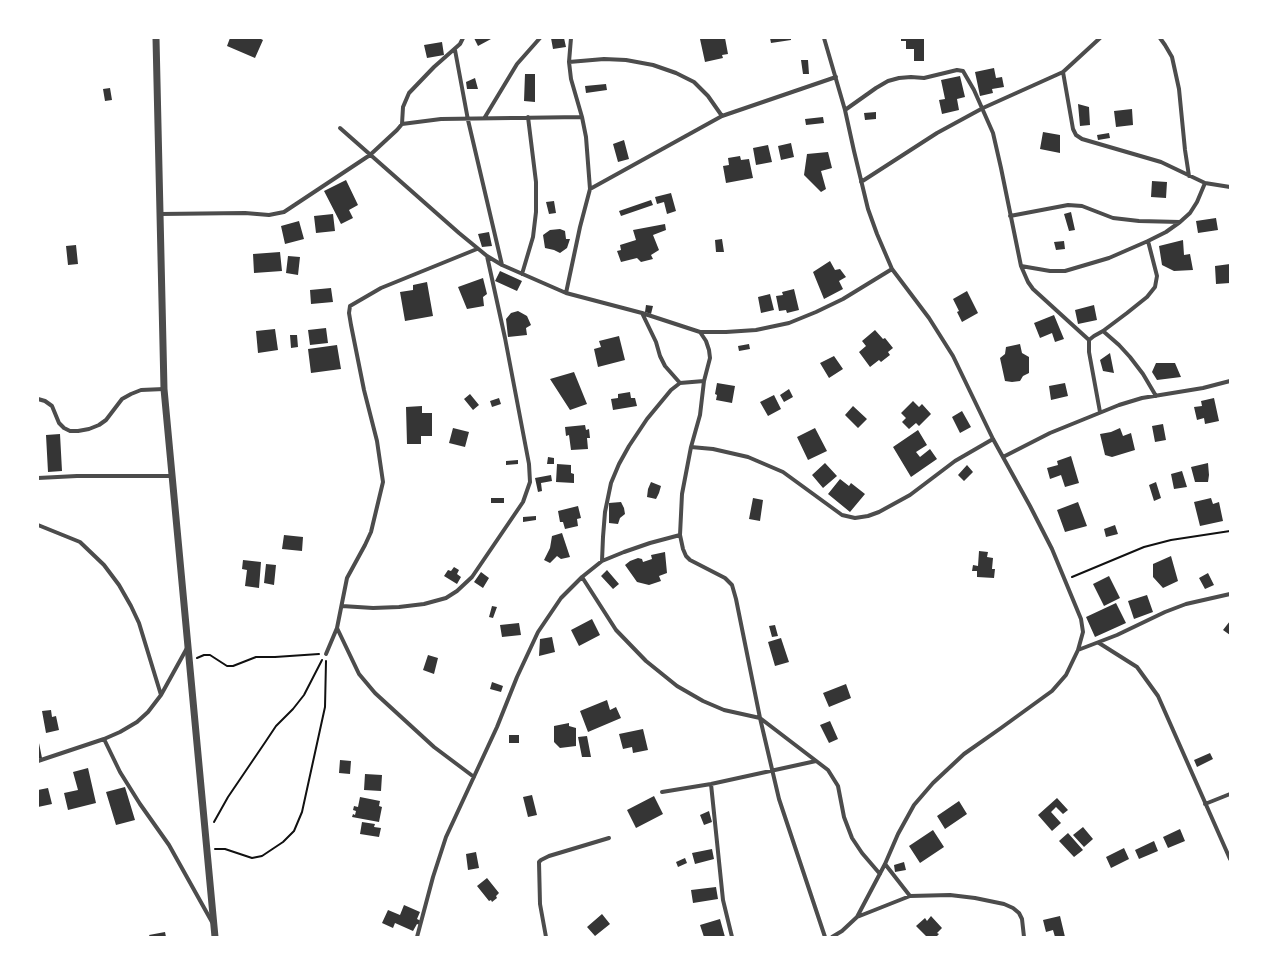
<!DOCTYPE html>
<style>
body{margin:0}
#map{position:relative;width:1268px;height:975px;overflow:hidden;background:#fff;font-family:Raleway,sans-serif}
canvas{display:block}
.frame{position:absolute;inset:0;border:39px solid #fff;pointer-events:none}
</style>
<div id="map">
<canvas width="1268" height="975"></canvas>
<div class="frame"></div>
</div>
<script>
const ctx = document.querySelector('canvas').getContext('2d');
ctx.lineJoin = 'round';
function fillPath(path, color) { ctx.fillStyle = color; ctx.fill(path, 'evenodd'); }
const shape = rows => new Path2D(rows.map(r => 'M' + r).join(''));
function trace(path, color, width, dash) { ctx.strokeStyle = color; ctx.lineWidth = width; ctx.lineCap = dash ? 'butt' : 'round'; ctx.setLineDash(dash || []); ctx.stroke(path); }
const building = shape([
 [230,38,259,38,263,40,255,58,227,46],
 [474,38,490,38,491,39,478,46],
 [551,38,564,38,566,47,553,49],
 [704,38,725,38,728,54,722,55,723,58,705,62,700,39],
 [770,38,791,38,791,40,771,43],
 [901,38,924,38,924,61,914,61,914,49,906,49,906,41,901,41],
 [442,42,444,55,427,58,424,45],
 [801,60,808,60,809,74,803,74],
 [994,68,996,78,1002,77,1004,87,992,89,993,93,980,96,975,72],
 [525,74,535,74,535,102,524,101],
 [960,76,965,97,957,99,959,110,942,114,939,100,945,99,941,80],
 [475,78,478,89,467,89,466,82],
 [606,84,607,90,586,93,585,86],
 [110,88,112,100,105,101,103,89],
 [1078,104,1089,107,1090,125,1080,126],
 [1132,109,1133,125,1116,127,1114,111],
 [876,112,876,119,865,120,864,113],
 [823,117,824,123,806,125,805,119],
 [1043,132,1060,135,1060,153,1040,149],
 [1109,133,1110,138,1098,140,1097,135],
 [624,140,629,159,618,162,613,144],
 [791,143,794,157,781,160,778,146],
 [768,145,772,162,756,165,753,148],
 [828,152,832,168,821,171,826,189,821,192,804,175,807,154],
 [740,156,741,160,749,159,753,178,726,183,723,166,729,165,728,158],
 [346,180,358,205,349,210,353,218,341,224,324,191],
 [1152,181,1167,182,1166,198,1151,197],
 [671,193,676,211,667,214,664,202,657,204,655,197],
 [651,200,653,205,621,216,619,211],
 [554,201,556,213,549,214,546,202],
 [1071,212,1075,230,1069,231,1064,214],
 [333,214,335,231,316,233,314,216],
 [1216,218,1218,230,1198,233,1196,221],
 [299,221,304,239,285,244,281,226],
 [665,224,666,230,653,235,659,250,651,255,653,259,641,262,637,258,621,262,617,251,621,250,620,245,636,240,633,230],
 [560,229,565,231,566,239,570,239,567,248,560,253,554,250,545,248,543,235,550,230],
 [489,232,492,246,482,247,478,234],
 [722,239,724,252,716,252,715,240],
 [1183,240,1184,255,1190,254,1193,270,1174,271,1162,265,1159,246],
 [1064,241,1065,249,1056,250,1054,242],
 [76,245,78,264,68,265,66,246],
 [280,252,282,271,254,273,253,254],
 [288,256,300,257,298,275,286,273],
 [830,261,835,270,840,269,846,277,839,281,843,289,824,299,813,272],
 [1230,264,1230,283,1216,284,1215,266],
 [500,271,522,281,517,291,495,281],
 [483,278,487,294,483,297,484,306,467,309,458,287],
 [427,282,433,316,405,321,400,292,413,290,413,285],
 [331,288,333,302,311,304,310,290],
 [794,289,799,310,787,313,786,310,779,311,776,296,783,295,782,292],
 [967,291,978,313,962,322,957,312,959,311,953,299],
 [770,294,774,310,761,313,758,297],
 [646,305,653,306,651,314,645,312],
 [1094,305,1097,320,1078,324,1075,310],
 [518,311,527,316,531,325,526,328,527,335,508,337,506,319,511,313],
 [1054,315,1064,339,1055,342,1052,333,1040,338,1034,323],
 [326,328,328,343,310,345,308,330],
 [275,329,278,350,258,353,256,331],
 [875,330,883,339,885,338,893,348,888,352,890,355,881,362,879,360,870,367,859,352,866,346,862,341],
 [290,335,297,335,298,347,291,348],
 [619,336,625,360,598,367,594,349,601,347,599,341],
 [749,344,750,349,739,351,738,346],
 [1020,344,1022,353,1029,357,1029,373,1023,376,1020,381,1012,382,1005,381,1000,358,1005,354,1006,347],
 [337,345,341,369,311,373,308,349],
 [1110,353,1114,373,1103,371,1100,360],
 [834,356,843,369,829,378,820,363],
 [1156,363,1175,363,1181,377,1157,380,1152,372],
 [574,372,587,404,570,410,550,379],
 [717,383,735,386,732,403,716,400,717,395,715,394],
 [1065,383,1068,396,1051,400,1049,386],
 [789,389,793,397,784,402,780,395],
 [630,392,631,398,635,398,637,406,613,410,611,399,618,398,618,394],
 [470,394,479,405,473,410,464,399],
 [774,395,781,409,768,416,760,402],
 [499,398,501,404,492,407,490,401],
 [1214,398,1219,421,1205,424,1204,418,1197,420,1194,407,1202,406,1201,401],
 [913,401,919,407,922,404,931,414,919,426,916,423,909,429,902,422,906,418,901,413],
 [422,406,422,413,432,413,432,436,421,436,421,444,407,444,406,407],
 [853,406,867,419,858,428,845,415],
 [962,411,971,427,960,433,952,417],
 [1163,424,1166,440,1155,442,1152,426],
 [585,425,586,430,589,429,590,438,587,438,588,449,571,450,569,435,566,436,565,427],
 [453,428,469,432,465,447,449,443],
 [815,428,827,451,808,460,797,437],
 [1120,428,1123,436,1131,433,1135,450,1112,457,1105,455,1100,434,1111,432],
 [918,430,927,445,916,452,920,457,930,449,937,459,911,477,893,447],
 [60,434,62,471,48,472,46,435],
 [1071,456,1079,483,1065,487,1061,475,1050,479,1047,468,1058,465,1057,461],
 [548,457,554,458,554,464,547,464],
 [518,460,518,464,506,465,506,461],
 [825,463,837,476,823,488,812,475],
 [1208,463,1209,475,1208,482,1195,482,1191,467],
 [557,464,571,465,571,473,574,474,574,483,556,482],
 [967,465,973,472,964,481,958,475],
 [1182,471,1187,487,1174,489,1171,474],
 [551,475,552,481,541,483,542,491,538,492,535,478],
 [840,479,849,486,851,483,865,494,850,512,828,494],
 [651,482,661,486,659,493,656,499,647,497,648,489],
 [1156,482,1161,498,1154,501,1149,485],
 [491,498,504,498,504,503,491,503],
 [753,498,763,500,760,521,749,519],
 [1211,498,1213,504,1219,502,1223,521,1200,526,1194,502],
 [621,502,624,508,625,514,620,518,618,524,609,523,609,503],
 [1078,502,1087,526,1065,532,1057,510],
 [578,506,581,518,577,519,578,526,565,529,563,522,560,522,558,511],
 [536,516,536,520,523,522,523,517],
 [1115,525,1118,534,1106,537,1104,529],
 [562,533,570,557,561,559,557,556,550,563,544,560,550,548,552,536],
 [284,535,303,537,302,551,282,549],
 [979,551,988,552,987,557,993,558,992,569,995,569,994,578,977,577,977,571,972,571,973,565,978,566],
 [665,552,667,573,659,576,661,581,649,585,637,582,625,565,630,561,638,558,642,559,643,562,652,559,651,555],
 [1171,556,1178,581,1163,588,1153,577,1153,564],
 [243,560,261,562,259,588,245,586,247,570,242,569],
 [266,564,276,565,274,585,264,583],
 [454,567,459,570,457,574,461,577,457,584,444,576,448,570,451,571],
 [607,570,619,584,613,589,601,576],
 [481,572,489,578,483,588,474,582],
 [1208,573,1214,585,1205,589,1199,578],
 [1109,576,1120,598,1104,606,1093,584],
 [1147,595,1153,612,1134,619,1128,601],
 [1116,603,1126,623,1095,637,1086,617],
 [492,606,497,607,493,618,489,617],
 [592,619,600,635,579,646,571,630],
 [1230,621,1230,635,1223,630],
 [519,623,521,635,502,637,500,625],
 [775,625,778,636,772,637,769,626],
 [552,637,555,652,539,656,540,639],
 [781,638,789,662,775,666,768,642],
 [428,655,438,658,434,674,423,670],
 [492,682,503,686,501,692,490,689],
 [846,684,851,698,829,707,823,693],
 [607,700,610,710,616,707,621,718,588,732,580,711],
 [51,710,52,717,56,716,59,730,46,733,42,711],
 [830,721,838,739,829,743,820,725],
 [569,723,569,726,576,728,576,746,560,748,554,742,554,726],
 [643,729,648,750,633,753,632,747,623,749,619,734],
 [509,735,519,735,519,743,509,743],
 [587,736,591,757,582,757,578,737],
 [38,738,42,758,38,759],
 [1210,753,1213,759,1197,767,1194,760],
 [340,760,351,761,350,774,339,773],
 [88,768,96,803,68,810,64,793,78,790,73,772],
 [365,774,382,775,381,791,364,790],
 [125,787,135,820,116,825,106,792],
 [48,788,52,804,38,807,38,790],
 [532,795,537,815,528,817,523,797],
 [654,796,663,814,636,828,627,810],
 [360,797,380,801,379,806,382,807,379,822,352,817,353,814,355,815,356,811,353,810,354,806,358,807],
 [1057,798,1068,810,1063,814,1056,807,1051,812,1061,823,1052,831,1038,815],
 [959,801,967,814,945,829,937,816],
 [709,811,712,822,704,825,700,815],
 [362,822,375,824,374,827,381,828,379,837,360,834],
 [1083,827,1093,839,1084,847,1073,835],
 [1180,829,1185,841,1168,848,1163,837],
 [933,830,944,847,920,863,909,846],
 [1068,833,1083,850,1074,857,1059,841],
 [1154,841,1158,851,1139,859,1135,850],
 [1124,848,1129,859,1111,868,1106,857],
 [712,849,714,859,695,864,692,853],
 [476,852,479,868,468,870,466,854],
 [685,858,687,863,678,867,676,862],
 [904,862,906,870,895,872,894,865],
 [487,878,499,893,496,896,497,898,492,902,491,900,489,901,477,886],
 [716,887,718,899,693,903,691,890],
 [404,905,420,912,417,919,421,921,420,925,417,924,413,931,395,923,393,928,382,923,388,910,400,915],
 [602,914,610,924,595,936,587,927],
 [931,916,942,928,937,933,939,934,936,937,927,937,916,926,925,918,927,921],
 [1060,916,1065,937,1055,937,1053,930,1046,932,1043,920],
 [720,919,725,937,704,937,700,925],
 [165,932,166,937,150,937,149,935]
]);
const path = shape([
 [1072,577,1144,547,1171,540,1230,531],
 [197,658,204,655,210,655,227,666,233,666,256,657,275,657,319,654],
 [214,822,228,797,266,741,276,726,293,709,304,695,322,660],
 [215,849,225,849,252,858,262,856,283,842,294,831,302,812,325,707,326,661]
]);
const minor = shape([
 [824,38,845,110,854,151,868,209,877,234,892,269,929,318,953,356,993,439,1030,506,1052,549,1081,619,1083,632,1078,650,1066,675,1052,691,1001,728,964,754,933,783,914,805,898,834,885,864,857,917,842,931,832,937],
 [1160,38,1165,45,1172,57,1179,89,1185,150,1189,176],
 [455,50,468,120,502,265],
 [569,62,604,59,626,60,653,65,676,73,694,82,708,96,722,116],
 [1063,72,1073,129,1076,135,1082,139,1161,162,1205,183,1230,187],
 [845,110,876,88,888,81,899,78,911,77,924,78,957,70,963,71,974,90,993,133,1001,168,1021,266,1028,282,1033,289,1089,340],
 [485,117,517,64,540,38],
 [402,124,441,119,582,117],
 [340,128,459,233,487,256,502,265,566,293,642,313,700,332,706,341,709,350,710,358,704,381,700,415,691,447,682,494,680,535,683,549,686,556,690,560,725,578,732,585,736,599,760,718,779,799,825,937],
 [861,182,937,133,983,108,1063,72,1100,38],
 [590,189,722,116,836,77],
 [160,214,245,213,269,215,284,212,370,155,397,130,402,124,403,107,409,93,434,67,460,44,463,38],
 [1010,216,1068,205,1082,206,1113,218,1139,221,1180,222],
 [1021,266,1050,271,1065,271,1109,258,1148,241,1166,232,1180,222,1190,213,1197,202,1205,183],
 [522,274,533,237,536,212,536,182,528,117],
 [566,293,580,227,590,189,586,137,582,117,571,79,569,62,571,38],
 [642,313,656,342,660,356,665,366,680,383],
 [1103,331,1119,345,1130,357,1143,374,1156,396],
 [700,332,726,332,756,330,789,323,816,312,843,299,892,269],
 [38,399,45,401,52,406,59,423,64,428,70,431,78,431,89,429,99,425,106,420,122,399,131,394,141,390,164,389],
 [1100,412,1089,352,1089,340,1094,336,1103,331,1127,313,1147,297,1155,287,1157,276,1148,241],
 [691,447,713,449,748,457,783,472,842,515,855,518,868,516,879,512,910,495,955,461,993,439],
 [1003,457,1050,433,1119,405,1142,398,1203,388,1230,381],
 [38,478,77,476,171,476],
 [38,525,80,542,104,565,119,585,131,606,139,623,161,695],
 [602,561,603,537,605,512,611,483,619,464,629,446,647,419,671,390,680,383,704,381],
 [582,577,616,630,646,661,677,686,703,701,724,710,760,718,828,770,838,786,844,817,852,838,862,853,880,874],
 [342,606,373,608,399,607,424,604,446,598,457,591,472,577,523,502,530,482,529,464,505,338,487,256],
 [337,628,359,674,375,693,434,747,474,777],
 [1099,643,1137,667,1158,696,1230,859],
 [1078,650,1117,635,1165,612,1186,604,1230,594],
 [326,654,337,628,347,578,365,545,371,532,383,482,377,441,364,390,351,325,349,313,350,306,381,288,477,249],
 [104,739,120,772,140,804,169,845,212,922],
 [38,761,104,739,120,732,137,722,148,712,161,695,187,648],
 [711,784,723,900,732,937],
 [662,792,711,784,816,761],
 [1205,804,1230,794],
 [885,864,910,896],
 [857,917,910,896,950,895,975,898,1004,904,1013,908,1019,913,1022,919,1024,937],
 [417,937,433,877,446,837,497,727,517,677,538,632,561,598,582,577,602,561,624,552,650,543,680,535],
 [546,937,540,904,539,862,541,860,549,856,609,838]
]);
const tertiary = shape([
 [156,38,164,389,215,937]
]);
fillPath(building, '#353535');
trace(path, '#111', 2);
trace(minor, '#4c4c4c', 4);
trace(tertiary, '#4c4c4c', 7);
</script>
